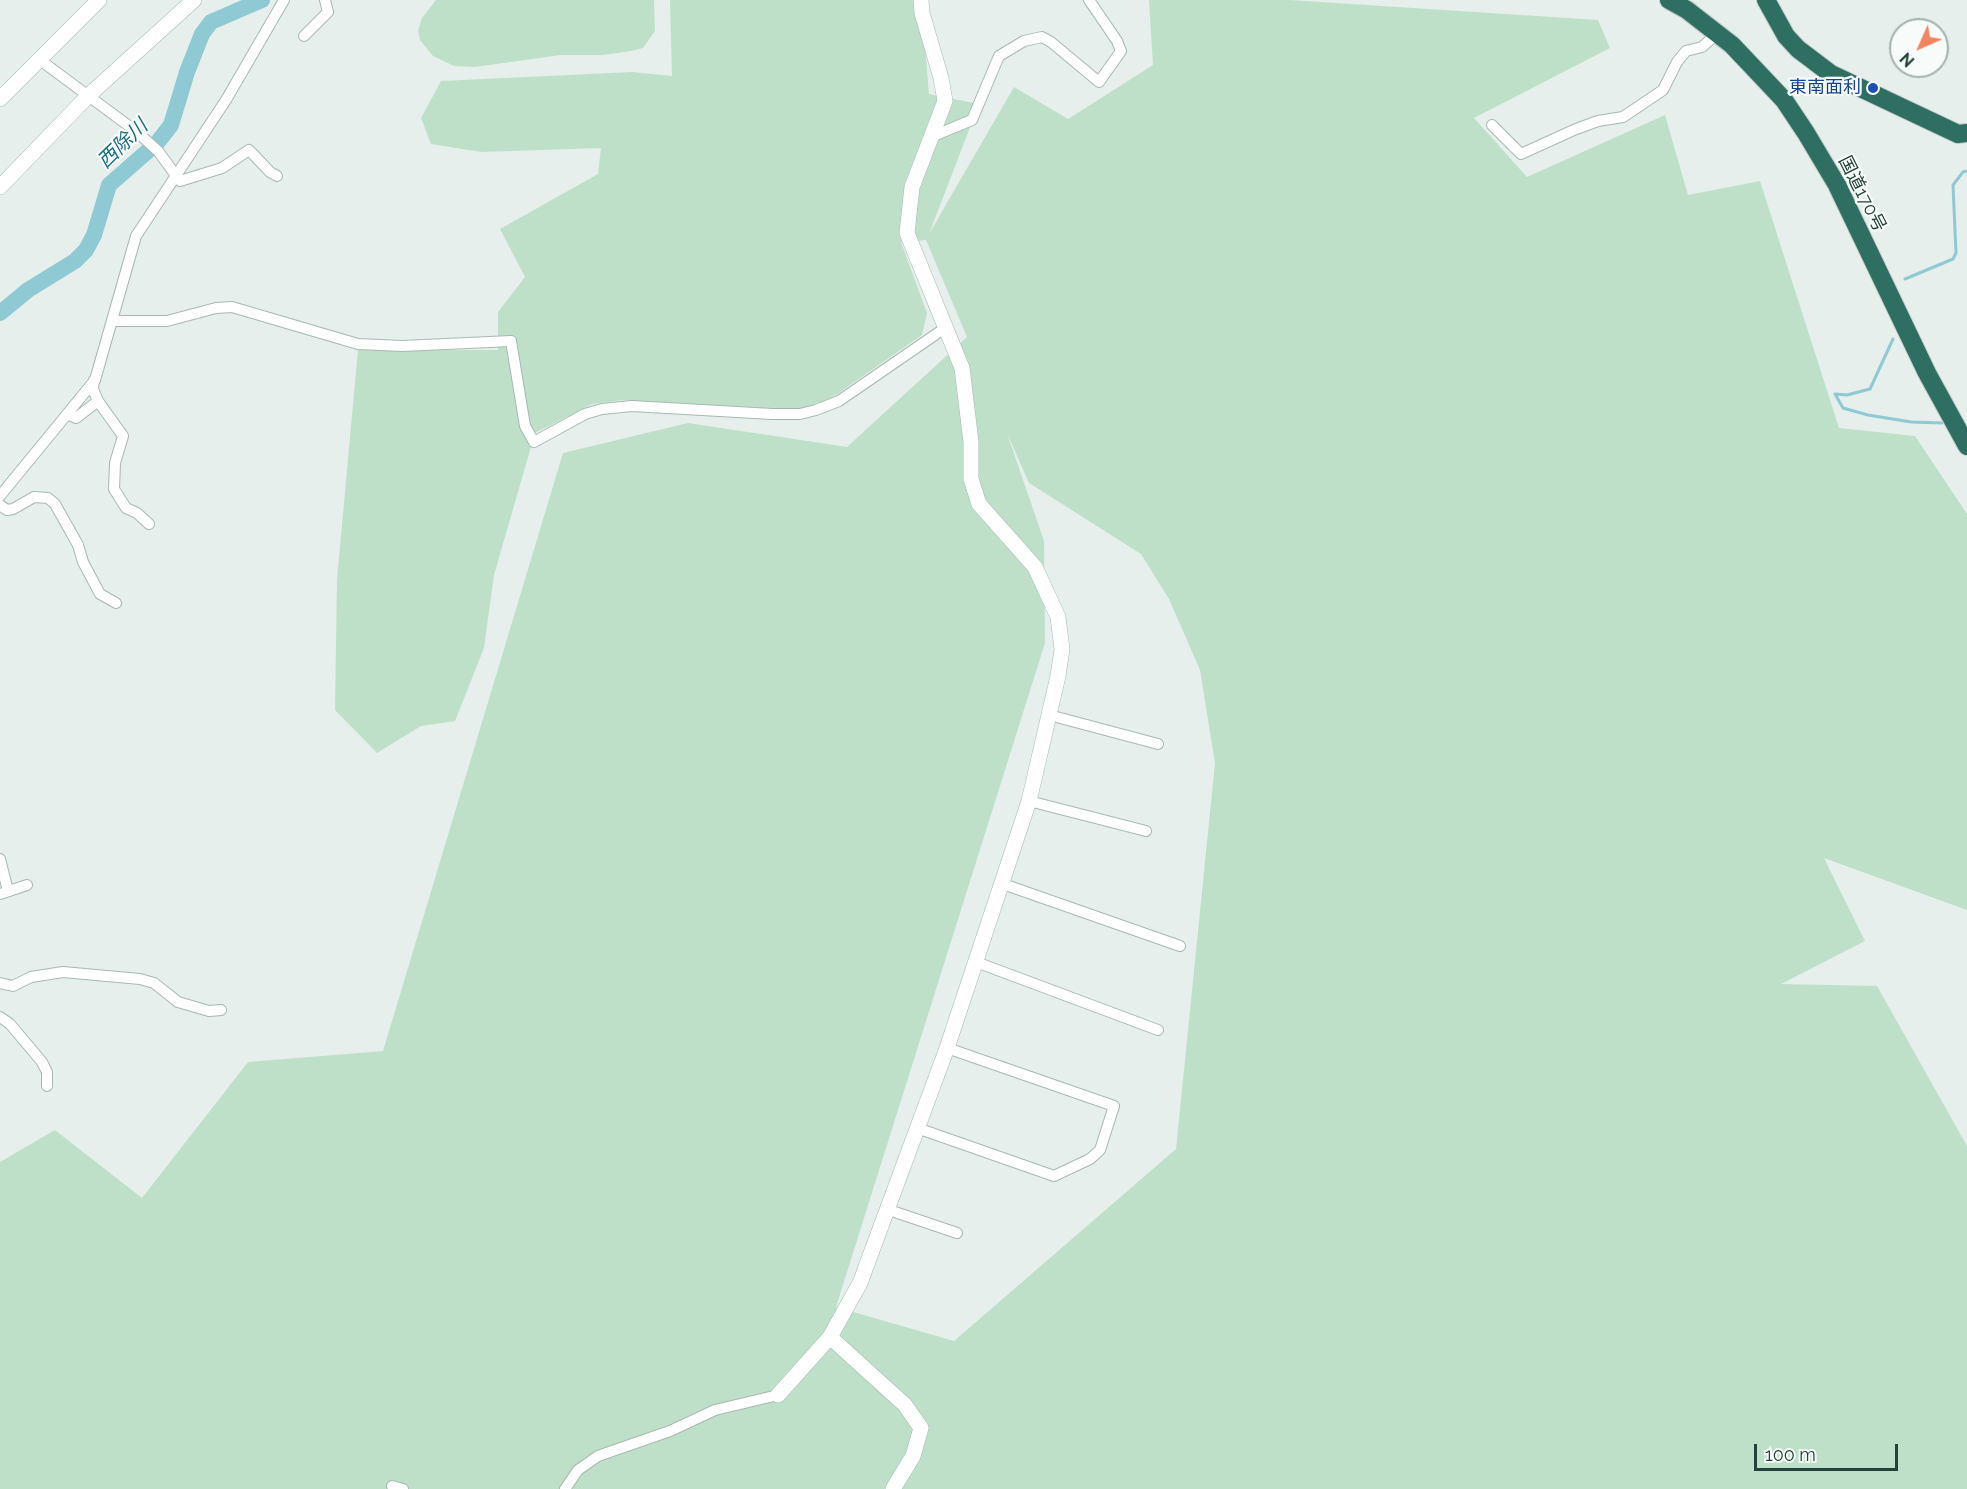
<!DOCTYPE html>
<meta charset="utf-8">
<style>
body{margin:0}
#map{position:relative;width:1967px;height:1489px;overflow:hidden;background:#e6efeb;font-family:Raleway,sans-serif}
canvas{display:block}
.north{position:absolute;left:1889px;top:18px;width:60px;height:60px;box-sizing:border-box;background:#f7fbf9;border:2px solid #a3b1ad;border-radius:50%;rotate:225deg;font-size:16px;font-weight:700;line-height:24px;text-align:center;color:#24423a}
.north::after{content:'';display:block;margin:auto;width:21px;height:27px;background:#f4845f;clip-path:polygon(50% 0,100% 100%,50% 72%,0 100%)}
.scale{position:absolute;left:1754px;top:1444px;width:144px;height:27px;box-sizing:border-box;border:3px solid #24423a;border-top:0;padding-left:8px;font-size:18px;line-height:21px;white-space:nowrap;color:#24423a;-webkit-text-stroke:4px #f7fbf9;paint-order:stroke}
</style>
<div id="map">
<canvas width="1967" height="1489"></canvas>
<div class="north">N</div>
<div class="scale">100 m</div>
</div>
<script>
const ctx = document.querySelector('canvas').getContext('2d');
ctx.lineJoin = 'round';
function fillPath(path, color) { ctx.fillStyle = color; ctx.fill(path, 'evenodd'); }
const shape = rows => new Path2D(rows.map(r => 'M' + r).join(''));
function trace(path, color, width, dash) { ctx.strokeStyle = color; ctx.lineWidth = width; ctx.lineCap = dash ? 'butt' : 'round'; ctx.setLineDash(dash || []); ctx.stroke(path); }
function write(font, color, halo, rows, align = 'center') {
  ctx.font = font + ' Raleway,"Noto Sans JP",sans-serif'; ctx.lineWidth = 4.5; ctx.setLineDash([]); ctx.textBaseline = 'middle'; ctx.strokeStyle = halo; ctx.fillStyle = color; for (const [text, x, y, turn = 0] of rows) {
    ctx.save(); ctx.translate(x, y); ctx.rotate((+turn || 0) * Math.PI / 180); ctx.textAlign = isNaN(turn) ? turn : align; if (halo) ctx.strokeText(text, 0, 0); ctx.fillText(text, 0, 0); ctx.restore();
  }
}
const green = shape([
 [436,0,654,0,655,31,643,48,631,51,603,55,561,55,475,67,454,66,433,56,420,40,418,31,422,18],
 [670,0,921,0,929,94,979,104,929,234,1014,87,1068,119,1153,65,1149,0,1290,0,1598,20,1610,48,1474,118,1527,177,1665,115,1688,195,1760,181,1839,428,1915,436,1967,514,1967,910,1824,858,1865,941,1781,984,1877,986,1967,1146,1967,1489,0,1489,0,1162,55,1130,142,1198,248,1062,383,1051,563,453,688,423,847,447,967,337,926,240,901,242,927,313,922,335,830,399,795,410,623,400,592,404,535,433,494,575,484,648,455,721,421,726,377,753,335,710,337,579,358,350,498,350,498,312,525,277,500,229,598,174,601,148,481,152,431,144,421,118,441,81,632,72,672,76],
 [1007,433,1029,483,1141,554,1169,599,1200,670,1215,763,1176,1149,954,1341,836,1307,1045,643,1044,541]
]);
const stream = shape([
 [1905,279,1953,259,1956,253,1953,185,1963,172,1967,171],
 [1893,339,1870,389,1847,395,1835,394,1843,408,1868,415,1911,422,1942,423]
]);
const river = shape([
 [0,313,28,290,75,261,86,250,94,235,109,185,157,143,171,125,187,72,202,34,211,22,262,0]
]);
const street = shape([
 [304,36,328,12,325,0],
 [40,60,137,132,158,151,180,181,222,168,249,150,270,172,277,176],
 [1492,125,1521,154,1576,129,1598,121,1623,117,1663,90,1677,62,1686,51,1702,47,1718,33],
 [933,136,972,120,999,56,1024,41,1042,37,1051,42,1099,82,1121,51,1117,41,1089,0],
 [113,321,167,321,216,308,232,307,358,344,402,346,511,341,525,426,534,442,585,414,602,409,632,406,772,414,800,414,816,410,839,401,945,328],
 [94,380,93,389,98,401,123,436,115,463,114,489,126,508,137,513,149,524],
 [67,414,76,418,98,401],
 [0,496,95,380,136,236,226,100,284,0],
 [0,505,7,510,13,509,34,497,48,498,55,504,78,545,83,562,100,594,116,603],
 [1049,715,1158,744],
 [1029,801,1146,831],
 [0,859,8,891],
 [1003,884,1180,946],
 [0,894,27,885],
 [976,962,1158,1030],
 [0,983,13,986,31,977,63,972,140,979,154,983,178,1002,209,1011,221,1010],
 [0,1017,10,1024,42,1062,47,1072,47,1086],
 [917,1128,1054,1176,1090,1159,1100,1150,1114,1106,947,1048],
 [886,1209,957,1233],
 [392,1486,403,1489],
 [565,1489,578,1470,598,1456,670,1431,715,1410,778,1395]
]);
const secondary = shape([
 [0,99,99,0],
 [0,187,88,96,194,0],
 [830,1337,905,1405,921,1428,913,1456,893,1489],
 [778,1395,830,1337,860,1283,947,1048,1029,801,1058,676,1062,649,1058,617,1035,567,979,504,971,479,971,442,962,368,907,233,912,187,945,101,941,78,922,13,921,0]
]);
const highway = shape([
 [1669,0,1687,10,1732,45,1784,100,1806,133,1837,185,1927,373,1967,446],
 [1766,0,1786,36,1798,49,1831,74,1958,134,1967,133]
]);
const markers = [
 [1873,88,6,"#1a4fb4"]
];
const transitNames = [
 ["東南面利",1861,88]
];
const streetNames = [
 ["国道170号",1862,194,63]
];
const waterNames = [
 ["西除川",123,144,-44]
];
fillPath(green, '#bfe0c8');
trace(stream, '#8ec9d4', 3);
trace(river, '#8ec9d4', 16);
trace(street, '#a8b8b2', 12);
trace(secondary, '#a4bbb3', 16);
trace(highway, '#c2cac8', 20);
trace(street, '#fff', 10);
trace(secondary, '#fff', 15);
trace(highway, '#2f6f62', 18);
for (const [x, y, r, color] of markers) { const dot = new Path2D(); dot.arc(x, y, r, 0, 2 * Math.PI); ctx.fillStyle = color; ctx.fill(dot); trace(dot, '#f7fbf9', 2); }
write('18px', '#164399', '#f7fbf9', transitNames, 'right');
write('18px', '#24423a', '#f7fbf9', streetNames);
write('italic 20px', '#1c6f80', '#f7fbf9', waterNames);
</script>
